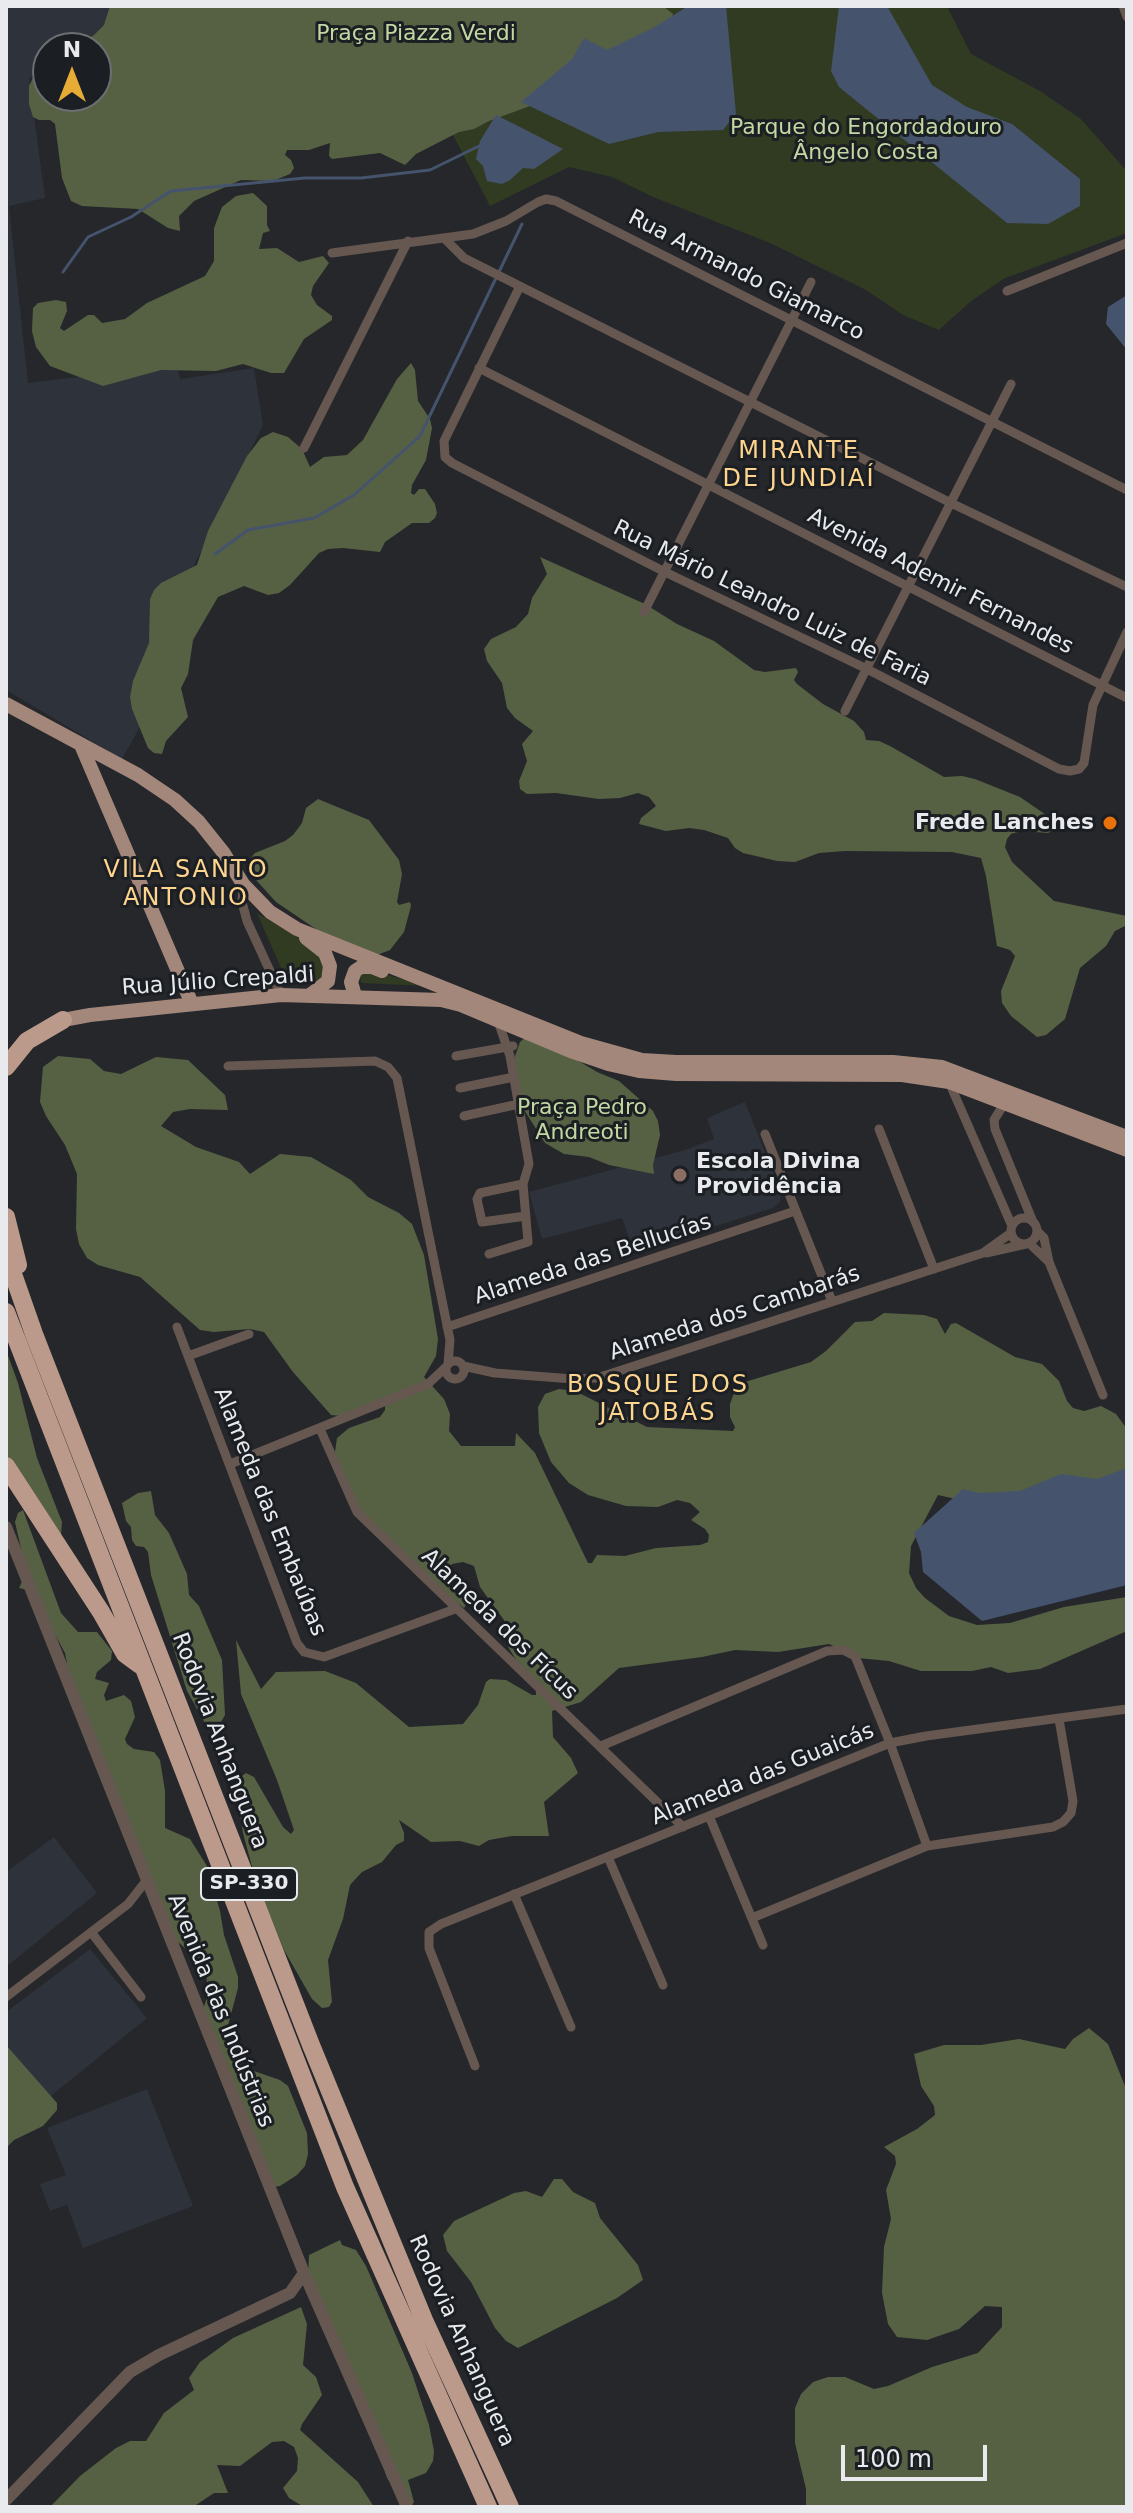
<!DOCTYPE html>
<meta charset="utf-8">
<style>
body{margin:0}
#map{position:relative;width:1133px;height:2513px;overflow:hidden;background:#25272b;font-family:"DejaVu Sans",sans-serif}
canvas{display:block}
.frame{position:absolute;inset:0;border:8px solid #e8eaed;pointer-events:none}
.north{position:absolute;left:32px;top:32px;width:80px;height:80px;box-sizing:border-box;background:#1b1e22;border:2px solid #6d7073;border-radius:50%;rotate:0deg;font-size:22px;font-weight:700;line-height:32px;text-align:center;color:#e8eaed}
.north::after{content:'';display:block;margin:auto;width:28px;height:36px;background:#e7ac36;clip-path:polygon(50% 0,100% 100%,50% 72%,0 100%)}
.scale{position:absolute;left:841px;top:2445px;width:146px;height:36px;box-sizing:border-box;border:4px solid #e8eaed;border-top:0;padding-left:10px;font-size:24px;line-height:28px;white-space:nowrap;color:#e8eaed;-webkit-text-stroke:6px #1b1e22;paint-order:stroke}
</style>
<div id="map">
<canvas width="1133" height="2513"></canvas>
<div class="frame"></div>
<div class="north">N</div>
<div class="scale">100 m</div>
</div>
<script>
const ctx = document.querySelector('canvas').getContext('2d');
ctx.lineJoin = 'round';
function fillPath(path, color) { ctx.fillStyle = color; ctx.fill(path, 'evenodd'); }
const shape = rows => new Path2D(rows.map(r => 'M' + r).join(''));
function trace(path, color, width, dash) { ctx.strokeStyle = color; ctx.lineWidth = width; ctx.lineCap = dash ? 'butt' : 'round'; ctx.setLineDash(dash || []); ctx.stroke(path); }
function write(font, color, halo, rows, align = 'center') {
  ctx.font = font + ' "DejaVu Sans",sans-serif'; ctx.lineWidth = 6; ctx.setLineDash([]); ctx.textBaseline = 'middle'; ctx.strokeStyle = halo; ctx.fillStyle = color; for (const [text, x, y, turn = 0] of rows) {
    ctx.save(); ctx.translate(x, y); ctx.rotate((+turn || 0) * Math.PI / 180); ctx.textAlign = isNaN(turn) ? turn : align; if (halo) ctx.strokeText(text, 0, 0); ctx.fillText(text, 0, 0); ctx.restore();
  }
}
const built = shape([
 [6,6,118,6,89,48,48,48,48,68,29,78,45,198,9,206,28,383,177,365,180,379,254,368,263,425,183,588,155,700,122,759,6,690],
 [745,1102,781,1193,780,1202,773,1208,634,1252,622,1218,542,1239,529,1192,685,1150,714,1139,707,1118],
 [54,1837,97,1893,6,1967,6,1872],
 [90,1949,147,2018,46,2100,6,2051,6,2012],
 [147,2089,193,2206,83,2248,67,2205,50,2211,40,2184,66,2175,47,2128]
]);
const green = shape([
 [294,6,947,6,971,54,1040,91,1081,119,1124,168,1127,168,1127,233,1003,279,970,302,939,330,903,315,866,290,770,243,653,197,612,177,569,167,490,206,417,66],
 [257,913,315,948,326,967,320,979,308,983,288,984],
 [366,969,426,986,361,983,360,972]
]);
const forest = shape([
 [110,6,663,6,673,14,672,20,530,106,489,121,474,129,459,132,416,154,405,165,380,153,332,159,329,156,330,143,309,150,287,150,285,155,291,160,294,168,290,174,273,181,241,180,194,201,179,216,180,231,168,228,138,209,82,206,71,201,62,178,55,124,50,120,39,120,33,117,29,104,29,86,34,76,48,63,48,96,96,96,96,48,73,48,94,35,104,25],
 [253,193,267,206,267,225,270,231,263,233,259,249,277,248,299,262,323,256,329,263,313,286,311,295,317,305,332,316,332,320,304,339,284,373,271,373,243,364,216,371,161,370,103,386,50,366,36,347,32,331,33,308,38,303,56,300,66,302,67,311,60,328,64,331,88,315,94,315,102,323,125,319,147,303,205,276,214,261,214,228,222,207,236,196],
 [411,363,415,370,418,401,430,419,432,428,426,460,412,485,411,493,414,495,419,489,425,489,435,504,437,513,435,518,429,523,412,523,385,542,380,552,343,548,328,549,319,553,290,585,279,593,268,595,244,586,218,597,193,640,188,674,181,688,188,717,166,741,162,754,154,753,148,748,132,709,130,697,133,681,149,643,150,599,154,590,161,583,197,565,208,531,247,456,261,438,273,432,288,437,302,449,310,467,324,457,347,455,363,440,397,379],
 [540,557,645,604,677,624,714,641,754,670,765,672,796,668,798,672,794,680,797,684,823,704,854,721,864,732,866,740,879,741,890,746,944,777,962,776,975,779,1020,797,1052,819,1054,830,1048,833,1021,831,1011,834,1007,839,1005,847,1012,862,1054,901,1127,916,1127,925,1115,931,1106,946,1080,968,1065,1019,1046,1035,1037,1037,1011,1016,1002,1003,1001,991,1015,956,1010,950,997,946,986,876,981,858,952,852,845,851,819,853,795,862,777,861,743,853,735,848,728,838,704,830,689,828,666,831,639,824,641,818,656,806,649,797,638,793,620,798,599,799,556,793,527,794,520,789,519,781,527,761,522,744,533,731,515,718,507,708,502,683,487,661,484,649,491,639,516,627,528,614,532,598,547,574],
 [318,799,369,820,399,860,402,874,397,902,399,905,410,902,411,906,404,932,390,950,377,955,332,940,276,902,257,881,247,862,255,853,285,841,293,835,302,823,306,808],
 [531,1032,597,1072,619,1081,653,1111,658,1121,660,1135,653,1165,654,1174,609,1165,589,1157,564,1154,545,1143,521,1105,512,1065,520,1042],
 [58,1056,90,1059,104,1071,121,1074,156,1057,188,1060,225,1095,228,1110,190,1109,173,1112,161,1126,196,1147,239,1162,250,1174,280,1154,311,1157,351,1180,368,1197,399,1213,412,1224,424,1255,438,1339,436,1356,424,1377,444,1399,450,1414,449,1431,461,1446,515,1446,516,1433,535,1453,588,1563,592,1563,597,1555,625,1556,656,1548,700,1545,708,1542,709,1535,705,1529,691,1520,700,1512,690,1503,677,1500,658,1507,626,1506,588,1495,569,1483,551,1462,539,1433,538,1407,545,1394,559,1389,575,1391,647,1427,733,1431,735,1427,730,1417,730,1404,734,1393,745,1382,811,1362,826,1351,855,1322,872,1321,884,1313,924,1315,937,1319,945,1334,951,1324,956,1323,1015,1357,1042,1364,1059,1381,1067,1401,1073,1408,1084,1411,1101,1406,1116,1414,1127,1429,1127,1475,991,1507,938,1495,911,1546,909,1573,916,1588,925,1598,949,1616,977,1625,1010,1623,1064,1607,1127,1597,1127,1631,1040,1669,1008,1673,991,1667,972,1671,921,1671,889,1661,858,1658,829,1644,778,1652,735,1650,702,1657,619,1668,581,1702,552,1711,553,1737,571,1758,578,1773,544,1802,549,1836,512,1836,489,1840,479,1846,460,1841,431,1842,399,1820,404,1833,404,1841,396,1845,382,1862,362,1872,350,1885,343,1919,328,1960,332,2002,329,2007,322,2008,312,1999,284,1950,255,1878,243,1833,236,1789,239,1778,246,1773,254,1777,283,1827,291,1834,294,1830,277,1780,241,1694,236,1640,261,1689,276,1672,325,1671,356,1683,409,1727,463,1724,478,1705,486,1682,490,1679,506,1680,532,1695,536,1695,536,1691,508,1647,504,1620,480,1587,474,1566,463,1562,452,1564,450,1567,451,1579,466,1605,464,1608,414,1570,361,1515,334,1459,337,1438,349,1428,380,1417,385,1410,385,1404,341,1416,331,1415,293,1372,264,1332,250,1329,214,1332,200,1330,140,1277,98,1265,87,1258,79,1244,76,1229,77,1174,65,1145,46,1116,40,1102,43,1067],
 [6,1350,18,1383,37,1458,62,1522,61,1536,39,1520,6,1457],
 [151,1491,155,1515,169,1533,187,1574,189,1595,199,1606,222,1660,225,1715,217,1729,212,1730,205,1723,187,1691,151,1575,148,1552,144,1547,136,1546,132,1540,131,1527,126,1521,122,1503,138,1493],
 [23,1510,61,1613,78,1632,97,1632,112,1651,111,1660,97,1672,95,1679,109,1683,104,1695,106,1701,124,1695,131,1701,135,1717,125,1739,127,1744,134,1749,154,1752,160,1760,165,1791,165,1828,190,1839,207,1866,220,1911,224,1935,238,1977,238,1988,228,2025,232,2047,248,2069,280,2080,288,2086,307,2133,308,2154,305,2166,297,2175,280,2186,273,2187,202,2012,208,1995,206,1972,193,1955,171,1936,69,1674,65,1653,32,1591,19,1588,25,1575,25,1566,15,1522,18,1513],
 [1089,2028,1108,2044,1127,2091,1127,2507,806,2507,806,2489,795,2443,795,2408,801,2394,813,2382,828,2377,845,2377,874,2389,888,2386,932,2367,978,2353,1002,2327,1002,2307,985,2306,959,2329,927,2340,897,2337,888,2324,882,2293,884,2247,891,2219,886,2190,896,2164,895,2156,884,2147,917,2129,935,2115,934,2106,921,2086,914,2054,944,2045,981,2045,1019,2039,1065,2049,1073,2039],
 [6,2045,57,2103,57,2110,43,2126,14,2140,6,2148],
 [554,2179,562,2179,573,2192,595,2203,600,2218,638,2265,643,2280,617,2298,518,2348,506,2341,495,2328,471,2282,447,2251,443,2235,454,2221,514,2193,526,2191,542,2197],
 [340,2240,342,2245,356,2250,366,2266,412,2373,429,2425,434,2451,433,2461,426,2473,408,2480,414,2502,411,2506,402,2500,387,2478,374,2436,308,2279,309,2255],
 [301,2307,307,2324,303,2365,316,2377,322,2395,302,2424,300,2430,358,2482,374,2507,304,2507,289,2498,283,2488,297,2471,298,2458,294,2447,284,2441,272,2442,240,2466,217,2465,228,2493,214,2493,193,2507,50,2507,80,2476,116,2448,130,2441,146,2441,164,2413,194,2390,189,2378,200,2362,233,2338]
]);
const water = shape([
 [688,6,726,6,736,114,723,130,658,132,609,144,521,102,572,59,584,38,607,50,655,27],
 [839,6,887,6,932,85,967,107,1012,124,1080,179,1080,206,1048,224,1007,223,839,87,831,71],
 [496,115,518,126,563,149,534,169,523,168,510,180,502,184,487,181,483,166,476,159,480,141],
 [1127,295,1127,350,1106,324,1108,307],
 [1127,1468,1127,1585,982,1621,923,1572,921,1552,914,1533,963,1489,979,1493,1020,1491,1061,1474,1097,1479]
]);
const stream = shape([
 [63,272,88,237,131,217,171,191,305,178,361,178,430,170,479,146],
 [215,554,248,530,314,518,354,495,420,436,522,224]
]);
const minor = shape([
 [1123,6,1127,17],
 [445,239,464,258,951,503,1127,587],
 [332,253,473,234,506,221,538,202,546,199,556,201,1127,490],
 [520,286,444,441,445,457,452,463,665,572,867,669,1059,769,1070,771,1079,769,1084,763,1093,705,1127,632],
 [1007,291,1127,243],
 [479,368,1127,698],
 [304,448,408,241],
 [644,612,811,282],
 [845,711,1011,384],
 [243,884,242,902,247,921,281,995],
 [498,1021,510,1056,529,1164,523,1184,480,1193,477,1199,482,1222,526,1216],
 [456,1056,513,1046],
 [228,1066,375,1061,388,1067,397,1078,450,1340,448,1364],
 [949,1082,1012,1226],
 [460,1088,514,1077],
 [1004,1104,994,1120,995,1129,1033,1222],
 [464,1116,519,1104],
 [879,1129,934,1269],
 [765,1134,832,1301],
 '1011 1231a13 13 0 1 1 26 0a13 13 0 1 1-26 0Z',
 [1037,1231,1044,1238,1049,1262,1103,1395],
 [1029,1243,1049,1262],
 [986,1253,1026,1244],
 [489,1254,528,1242,523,1184],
 [177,1327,297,1643,304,1652,324,1657,455,1609],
 [447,1327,795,1211],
 [188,1356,249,1334],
 '446 1370a9 9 0 1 1 18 0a9 9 0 1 1-18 0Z',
 [463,1366,495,1373,573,1379,597,1378,983,1253,1011,1233],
 [320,1429,357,1512,683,1827],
 [230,1464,428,1384,446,1367],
 [601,1746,827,1651,843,1650,855,1656,890,1743,927,1846],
 [709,1816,763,1945],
 [608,1857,663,1985],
 [514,1894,571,2027],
 [752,1918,927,1846,1053,1827,1063,1822,1071,1813,1073,1801,1059,1719],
 [91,1932,141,1997],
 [6,1997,128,1904,146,1881],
 [475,2066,429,1948,429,1932,441,1924,890,1743,926,1736,1127,1709]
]);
const tertiary = shape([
 [6,1527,304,2273,407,2507],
 [6,2500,130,2372,159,2355,290,2293,304,2273]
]);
const primary = shape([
 [6,704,138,775,175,800,199,822,223,852,243,884,270,912,297,929,581,1043,642,1060,676,1062,893,1062,942,1067,1127,1137],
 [81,745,192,1004],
 [306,938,325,953,330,966,328,981,310,995],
 [355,996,351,982,355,971,361,967,372,967,382,971],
 [63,1020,90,1015,281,995,441,1000,461,1005,573,1052,608,1064,639,1071,676,1074,902,1075,949,1082,1127,1150]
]);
const motorway = shape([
 [6,1067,27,1041,63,1020],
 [6,1217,18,1265],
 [6,1254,34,1334,311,2045,424,2320,510,2507],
 [6,1312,345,2187,488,2507],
 [6,1466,101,1612,125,1654,140,1665]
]);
const markers = [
 [1110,823,8,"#e8710a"],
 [680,1175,8,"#8d6e63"]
];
const shields = [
 [249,1884,96]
];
const shieldNames = [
 ["SP-330",249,1884]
];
const parkNames = [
 ["Praça Piazza Verdi",416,34],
 ["Parque do Engordadouro",866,128],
 ["Ângelo Costa",866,153],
 ["Praça Pedro",582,1108],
 ["Andreoti",582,1133]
];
const streetNames = [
 ["Rua Armando Giamarco",746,276,27],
 ["Avenida Ademir Fernandes",940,582,27],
 ["Rua Mário Leandro Luiz de Faria",772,604,26],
 ["Rua Júlio Crepaldi",218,982,-4],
 ["Alameda das Bellucías",593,1260,-18],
 ["Alameda dos Cambarás",735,1314,-18],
 ["Alameda das Embaúbas",269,1512,68],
 ["Alameda dos Fícus",499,1625,44],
 ["Rodovia Anhanguera",219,1741,69],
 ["Alameda das Guaicás",763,1775,-22],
 ["Avenida das Indústrias",220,2011,68],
 ["Rodovia Anhanguera",461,2341,66]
];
const poiNames = [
 ["Frede Lanches",1094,823],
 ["Escola Divina",696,1162,"left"],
 ["Providência",696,1187,"left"]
];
const neighbourhoodNames = [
 ["MIRANTE",799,452],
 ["DE JUNDIAÍ",799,480],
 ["VILA SANTO",186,871],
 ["ANTONIO",186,899],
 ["BOSQUE DOS",658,1386],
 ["JATOBÁS",658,1414]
];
fillPath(built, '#2d323b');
fillPath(green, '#313b22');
fillPath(forest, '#566144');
fillPath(water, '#45536d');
trace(stream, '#45536d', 3);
trace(minor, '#665851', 9);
trace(tertiary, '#665851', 12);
trace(primary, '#a4877b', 14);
trace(motorway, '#bc9a8b', 18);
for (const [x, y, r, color] of markers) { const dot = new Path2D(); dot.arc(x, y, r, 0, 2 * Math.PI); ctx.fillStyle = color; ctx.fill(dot); trace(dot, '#1b1e22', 3); }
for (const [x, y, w] of shields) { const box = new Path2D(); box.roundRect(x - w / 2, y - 16, w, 32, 6); ctx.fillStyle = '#1b1e22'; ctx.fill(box); trace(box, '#e8eaed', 2); }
write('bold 20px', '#e8eaed', null, shieldNames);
write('22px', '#c2d8a2', '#1b1e22', parkNames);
write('22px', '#e8eaed', '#1b1e22', streetNames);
write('bold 22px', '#e8eaed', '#1b1e22', poiNames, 'right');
ctx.letterSpacing = '2px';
write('24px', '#fed58e', '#1b1e22', neighbourhoodNames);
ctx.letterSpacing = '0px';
</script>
